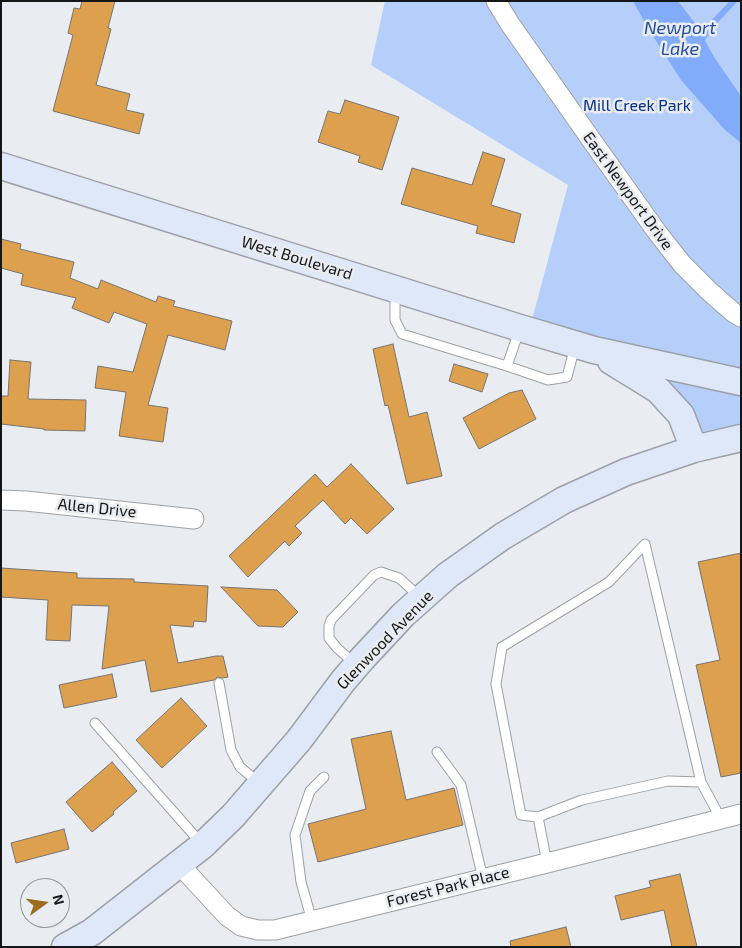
<!DOCTYPE html>
<style>
body{margin:0}
#map{position:relative;width:742px;height:948px;overflow:hidden;background:#e9ecf0;font-family:"Exo 2",sans-serif}
canvas{display:block}
.frame{position:absolute;inset:0;border:2px solid #151617;pointer-events:none}
.north{position:absolute;left:20px;top:878px;width:50px;height:50px;box-sizing:border-box;background:#e9ecf0;border:1px solid #949699;border-radius:50%;rotate:76deg;font-size:14px;font-weight:700;line-height:20px;text-align:center;color:#151617}
.north::after{content:'';display:block;margin:auto;width:18px;height:22px;background:#9e6c21;clip-path:polygon(50% 0,100% 100%,50% 72%,0 100%)}
</style>
<div id="map">
<canvas width="742" height="948"></canvas>
<div class="frame"></div>
<div class="north">N</div>
</div>
<script>
const ctx = document.querySelector('canvas').getContext('2d');
ctx.lineJoin = 'round';
function fillPath(path, color) { ctx.fillStyle = color; ctx.fill(path, 'evenodd'); }
const shape = rows => new Path2D(rows.map(r => 'M' + r).join(''));
function trace(path, color, width, dash) { ctx.strokeStyle = color; ctx.lineWidth = width; ctx.lineCap = dash ? 'butt' : 'round'; ctx.setLineDash(dash || []); ctx.stroke(path); }
function write(font, color, halo, rows, align = 'center') {
  ctx.font = font + ' "Exo 2",sans-serif'; ctx.lineWidth = 5; ctx.setLineDash([]); ctx.textBaseline = 'middle'; ctx.strokeStyle = halo; ctx.fillStyle = color; for (const [text, x, y, turn = 0] of rows) {
    ctx.save(); ctx.translate(x, y); ctx.rotate((+turn || 0) * Math.PI / 180); ctx.textAlign = isNaN(turn) ? turn : align; if (halo) ctx.strokeText(text, 0, 0); ctx.fillText(text, 0, 0); ctx.restore();
  }
}
const green = shape([
 [385,1,741,1,741,438,694,449,658,390,529,331,568,185,371,65]
]);
const water = shape([
 [633,1,678,1,697,26,714,57,741,96,741,143,725,130,681,80,649,30]
]);
const stream = shape([
 [699,43,714,22,734,1]
]);
const building = shape([
 [82,1,115,1,108,28,111,29,96,85,130,94,126,110,144,114,139,134,53,111,73,35,68,33,74,8,80,9,82,1],
 [345,100,399,117,382,170,358,162,360,156,318,142,328,111,340,114,345,100],
 [483,152,505,159,491,205,521,214,514,243,476,233,478,226,401,204,412,168,472,185,483,152],
 [1,239,21,244,20,249,74,262,70,278,98,289,101,280,156,302,158,296,175,301,173,306,232,321,225,350,168,335,148,405,168,408,163,442,119,436,126,392,95,388,98,366,133,372,147,324,114,312,109,323,72,308,76,298,21,285,23,274,1,268,1,239],
 [393,344,409,417,427,412,442,476,407,484,388,405,385,406,373,349,393,344],
 [10,360,31,362,28,399,86,400,85,431,44,430,44,429,1,424,1,396,8,396,10,360],
 [454,364,488,374,482,392,449,381,454,364],
 [522,390,536,419,479,449,463,418,509,393,522,390],
 [351,464,394,509,367,534,351,518,345,524,323,500,295,526,302,533,289,546,285,541,248,577,229,556,315,474,327,487,351,464],
 [741,553,741,773,721,777,696,665,720,660,698,562,741,553],
 [1,568,77,573,77,578,134,579,134,582,208,586,206,622,194,621,193,627,170,625,178,663,216,656,223,656,228,677,223,678,217,677,214,680,151,692,145,660,102,669,109,606,72,605,70,641,46,640,48,600,1,597,1,568],
 [221,587,277,590,298,612,283,627,258,626,221,587],
 [112,674,117,697,64,708,59,685,112,674],
 [181,698,207,726,162,768,136,740,181,698],
 [391,731,406,800,454,788,463,825,318,862,308,824,366,809,351,739,391,731],
 [112,762,137,791,113,812,114,814,92,832,66,802,112,762],
 [64,829,69,849,16,863,11,843,64,829],
 [680,874,697,947,672,947,664,910,621,920,615,896,651,887,649,881,680,874],
 [566,927,571,947,511,947,510,941,566,927]
]);
const lane = shape([
 [395,292,395,320,402,334,507,366,548,380,567,377,575,346],
 [507,366,519,331],
 [355,664,337,648,329,638,329,626,331,620,374,575,381,572,399,578,420,597],
 [219,683,231,750,240,767,259,783],
 [95,723,201,843],
 [437,752,461,785,483,879],
 [538,817,582,800,668,781,701,782],
 [547,863,538,817,521,815,496,684,502,647,609,582,645,544,701,782,721,819],
 [312,921,301,882,295,835,310,791,324,777]
]);
const street = shape([
 [496,1,510,24,590,138,657,232,682,264,709,291,734,313,741,317],
 [1,500,26,501,194,519],
 [179,864,227,916,241,926,258,930,275,930,547,863,741,814]
]);
const secondary = shape([
 [1,166,520,328,594,350,741,382],
 [611,361,658,390,681,415,694,449],
 [65,947,92,932,203,845,233,816,299,740,343,681,362,659,403,615,448,575,503,536,564,500,626,472,694,449,741,438]
]);
const parkNames = [
 ["Mill Creek Park",637,106]
];
const streetNames = [
 ["East Newport Drive",628,191,54],
 ["West Boulevard",297,258,17],
 ["Allen Drive",97,508,6],
 ["Glenwood Avenue",385,640,-46],
 ["Forest Park Place",448,887,-14]
];
const waterNames = [
 ["Newport",680,28],
 ["Lake",680,49]
];
fillPath(green, '#b6cefa');
fillPath(water, '#82abf9');
trace(stream, '#82abf9', 6);
fillPath(building, '#dca04e');
trace(building, '#777471', 1);
trace(lane, '#9ea0a5', 11);
trace(street, '#9ea0a5', 21);
trace(secondary, '#9ea0a5', 29);
trace(lane, '#fff', 9);
trace(street, '#fff', 19);
trace(secondary, '#dee8f9', 26);
write('16px', '#052f85', '#e9ecf0', parkNames);
write('16px', '#151617', '#e9ecf0', streetNames);
write('italic 18px', '#204ca4', '#e9ecf0', waterNames);
</script>
